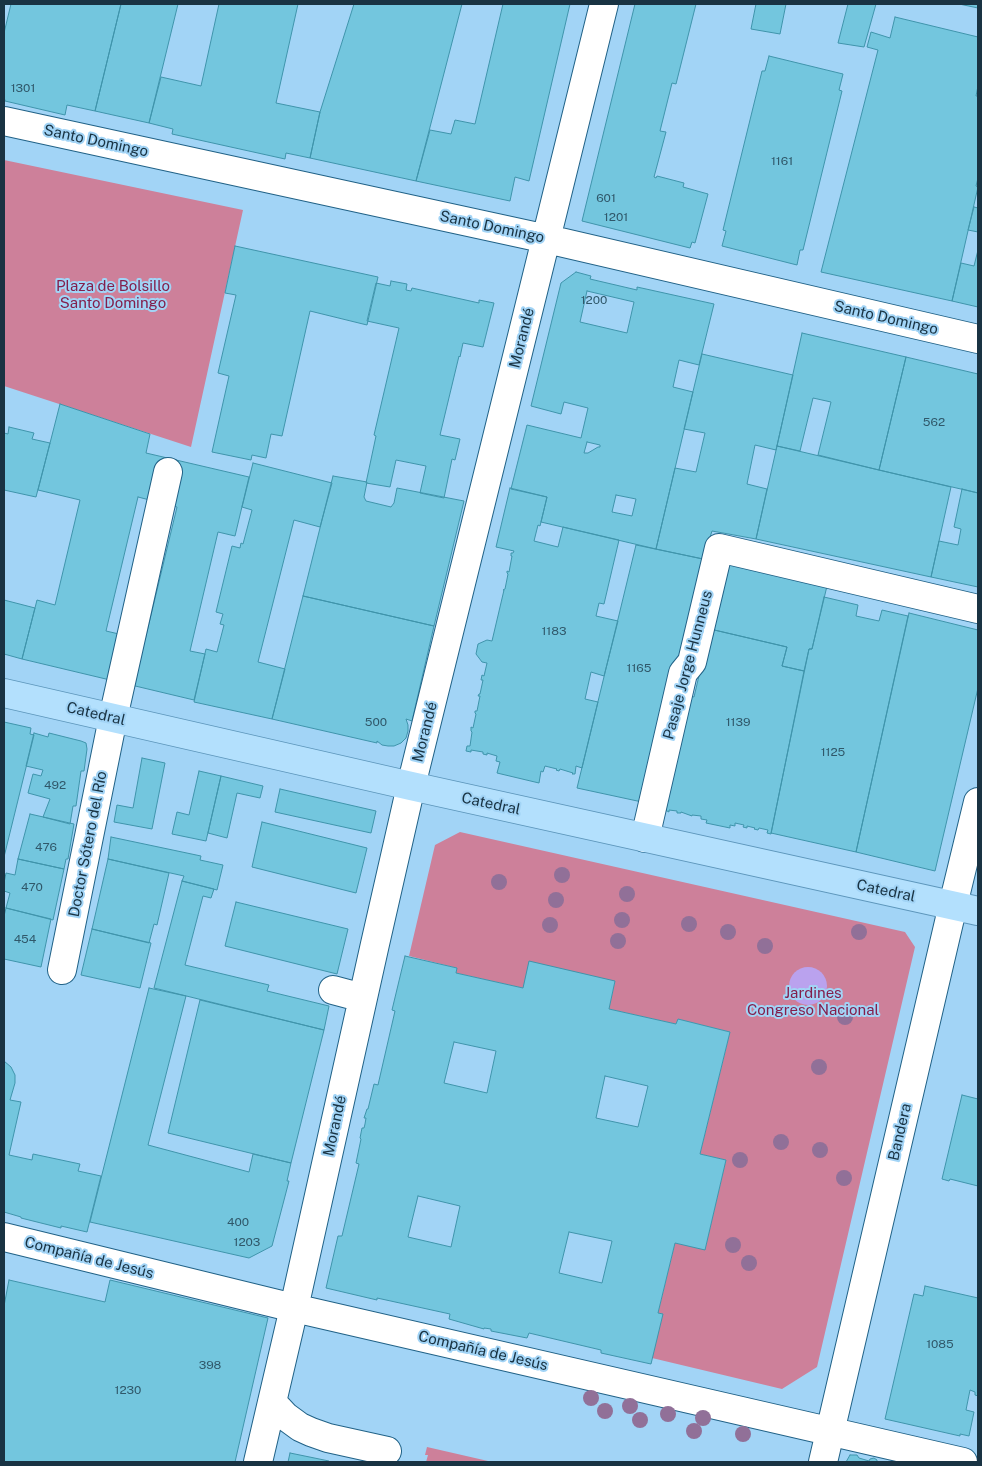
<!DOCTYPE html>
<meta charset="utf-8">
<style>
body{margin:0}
#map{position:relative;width:982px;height:1466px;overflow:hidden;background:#a2d4f6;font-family:"Public Sans",sans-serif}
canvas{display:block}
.frame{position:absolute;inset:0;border:5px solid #193343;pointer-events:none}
</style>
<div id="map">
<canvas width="982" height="1466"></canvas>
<div class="frame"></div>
</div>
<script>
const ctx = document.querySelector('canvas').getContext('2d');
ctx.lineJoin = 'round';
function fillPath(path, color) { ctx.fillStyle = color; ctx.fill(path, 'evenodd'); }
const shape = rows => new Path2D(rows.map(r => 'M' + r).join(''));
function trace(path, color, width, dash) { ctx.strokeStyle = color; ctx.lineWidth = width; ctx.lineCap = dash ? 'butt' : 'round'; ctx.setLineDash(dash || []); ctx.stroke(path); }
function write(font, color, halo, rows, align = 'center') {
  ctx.font = font + ' "Public Sans",sans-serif'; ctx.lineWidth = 4; ctx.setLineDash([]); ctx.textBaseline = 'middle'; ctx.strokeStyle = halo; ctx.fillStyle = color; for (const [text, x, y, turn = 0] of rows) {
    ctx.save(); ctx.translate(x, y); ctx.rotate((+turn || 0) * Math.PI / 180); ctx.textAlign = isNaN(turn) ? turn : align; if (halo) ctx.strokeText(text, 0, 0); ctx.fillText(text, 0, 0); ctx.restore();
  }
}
const green = shape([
 [4,160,243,210,191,447,4,386],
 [460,832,905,932,915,947,817,1367,782,1389,652,1358,662,1314,658,1313,675,1243,705,1249,726,1160,700,1154,730,1032,678,1019,676,1024,609,1009,615,981,523,988,456,973,457,968,409,956,435,845],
 [427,1447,488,1461,488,1462,426,1462,428,1455,425,1455]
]);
const water = shape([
 '789 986a19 19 0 1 1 38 0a19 19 0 1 1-38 0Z'
]);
const building = shape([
 [11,4,121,4,95,111,67,105,65,115,5,101,4,96,4,33,11,4],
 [121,4,178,4,149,123,95,111,121,4],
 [219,4,298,4,276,103,320,112,310,158,286,153,285,159,172,134,173,129,149,123,161,77,201,86,219,4],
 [354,4,462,4,416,181,310,158,320,112,354,4],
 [503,4,570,4,529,181,515,177,510,201,416,181,430,130,451,134,455,120,475,124,503,4],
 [635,4,696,4,676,84,672,83,660,131,666,132,654,177,656,178,657,176,684,183,683,187,708,194,695,243,692,242,690,248,582,221,635,4],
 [756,4,786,4,780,34,751,29,756,4],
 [848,4,876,4,864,47,838,43,848,4],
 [959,4,978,4,978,8,959,4],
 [895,17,978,37,978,86,976,96,978,96,978,178,976,186,978,187,952,301,821,272,878,50,867,47,871,32,890,38,895,17],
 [769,56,843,74,839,90,842,91,803,250,800,250,797,265,722,246,726,231,723,230,762,71,765,71,769,56],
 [974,207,978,208,978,232,968,230,974,207],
 [235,246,378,277,367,325,310,311,282,436,271,434,266,458,252,455,251,460,212,452,229,376,218,373,236,295,225,293,235,246],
 [978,250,978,307,952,301,961,263,974,266,978,250],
 [576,272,591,276,590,279,637,290,637,287,714,304,699,365,679,360,673,387,693,392,656,549,541,522,547,497,511,489,527,425,581,438,588,408,564,402,561,414,531,406,561,283,576,272],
 [587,291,634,302,627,333,580,322,587,291],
 [587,442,600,445,600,447,598,447,588,453,584,453,587,442],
 [616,495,636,499,632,516,612,512,616,495],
 [391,281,407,284,406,290,411,291,412,288,479,303,479,300,494,303,483,347,463,343,460,357,459,356,440,435,460,439,455,460,452,459,444,498,420,493,426,466,396,460,390,487,366,483,376,436,374,435,399,328,367,321,376,283,390,286,391,281],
 [802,333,906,357,879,470,818,455,831,402,813,398,800,451,777,446,802,333],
 [702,354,793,375,776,450,755,445,747,484,767,489,756,539,712,531,703,559,656,549,675,468,696,472,705,433,684,429,702,354],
 [906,357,978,374,978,493,879,470,906,357],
 [60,404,150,434,146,453,249,477,235,536,218,532,190,651,205,654,194,700,22,659,37,600,55,605,80,500,38,490,60,404],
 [138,497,177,507,145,640,106,631,138,497],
 [9,427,34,433,32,439,50,443,36,497,4,490,4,433,8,434,9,427],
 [777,446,951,487,931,577,756,539,777,446],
 [253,463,332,483,320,527,294,520,258,662,285,669,272,719,194,702,206,649,217,652,224,625,220,624,223,614,216,612,232,546,240,548,241,543,243,544,252,510,242,507,253,463],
 [333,476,367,482,364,497,366,501,391,507,394,503,397,488,464,501,434,626,303,596,333,476],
 [510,488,547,497,540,526,538,525,534,541,558,547,563,527,619,540,604,604,599,603,596,616,618,621,604,676,591,672,585,699,598,702,582,768,576,766,575,774,572,774,573,773,560,769,559,771,556,770,557,769,545,766,543,772,541,771,539,783,497,773,500,762,496,761,497,756,487,753,487,755,483,754,483,752,471,750,471,752,466,751,467,746,470,746,472,732,471,731,471,727,473,728,476,714,475,713,475,711,477,711,480,696,478,696,479,694,480,694,483,680,481,680,482,675,484,676,487,663,482,662,476,654,478,644,487,640,492,641,504,590,503,590,505,589,508,574,507,573,507,571,509,572,512,556,511,556,511,553,513,553,514,551,496,547,510,488],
 [962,489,978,493,978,587,931,577,939,541,958,545,961,529,954,527,962,489],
 [636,545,703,559,682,659,674,661,642,802,577,788,636,545],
 [726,563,827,586,812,649,809,649,804,671,782,666,787,647,710,629,726,563],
 [303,596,434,626,412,721,406,719,408,725,408,731,406,738,401,743,394,746,388,746,382,745,377,741,377,743,272,719,303,596],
 [824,597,858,605,856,616,879,621,882,610,908,616,856,852,771,833,809,649,812,649,824,597],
 [4,600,35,608,22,659,4,654,4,600],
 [909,613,978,630,978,688,935,871,856,852,909,613],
 [710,629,787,647,782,666,804,671,771,834,767,833,768,830,759,828,758,830,754,829,755,828,747,826,747,828,743,827,744,825,735,823,735,826,730,825,730,828,706,823,707,820,701,819,701,816,692,815,692,816,681,812,681,813,677,813,677,811,669,810,669,812,665,810,687,695,694,697,710,629],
 [4,722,31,728,30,734,34,735,4,857,4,722],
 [34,733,48,737,49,733,81,741,86,743,87,749,84,771,81,771,76,806,73,806,70,824,43,817,50,799,28,793,33,774,41,776,43,770,26,766,34,733],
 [142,758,165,763,152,829,114,822,117,805,133,808,142,758],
 [199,771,221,776,206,841,172,834,177,812,189,815,199,771],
 [221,776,263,786,260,798,237,793,227,838,208,833,221,776],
 [280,789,376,811,371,833,275,812,280,789],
 [30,814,74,824,68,859,66,859,64,869,18,859,30,814],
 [262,822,367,848,356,893,252,867,262,822],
 [111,837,201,856,200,860,223,865,217,890,182,881,184,876,108,859,111,837],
 [18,859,64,869,53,920,6,908,10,893,4,891,4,883,6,873,15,875,18,859],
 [108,859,169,873,157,925,154,924,149,943,92,929,108,859],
 [182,881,214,889,211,898,203,896,185,965,269,985,267,991,329,1006,324,1030,154,988,182,881],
 [236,902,348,929,337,974,225,946,236,902],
 [6,908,51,919,41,967,4,959,4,916,6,908],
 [92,929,151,943,140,988,81,975,92,929],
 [405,956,457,968,456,973,523,988,529,961,615,981,609,1009,676,1024,678,1019,730,1032,700,1154,726,1160,705,1250,675,1243,658,1313,663,1314,651,1364,601,1353,601,1350,529,1333,527,1338,491,1331,491,1329,484,1328,484,1329,449,1319,450,1314,377,1298,377,1300,326,1288,338,1236,342,1236,359,1164,356,1163,361,1139,360,1138,362,1128,364,1128,365,1124,366,1118,364,1118,367,1109,368,1109,374,1084,378,1085,395,1011,392,1010,405,956],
 [454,1042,496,1051,487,1093,444,1083,454,1042],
 [605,1076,648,1086,638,1127,596,1118,605,1076],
 [418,1196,460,1206,451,1247,408,1237,418,1196],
 [569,1232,612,1241,602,1283,559,1273,569,1232],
 [149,988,186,996,148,1145,249,1172,253,1154,291,1163,287,1181,289,1181,272,1246,249,1258,90,1222,149,988],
 [200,1000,324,1030,291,1163,168,1133,200,1000],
 [4,1061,11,1067,15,1075,15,1083,10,1100,21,1102,9,1155,32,1160,33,1154,80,1164,78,1171,101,1176,87,1232,61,1226,61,1228,21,1218,21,1217,4,1212,4,1061],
 [962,1095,978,1099,978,1186,950,1179,949,1181,942,1179,962,1095],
 [9,1280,105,1302,110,1280,268,1318,235,1462,4,1462,4,1306,9,1280],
 [925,1286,978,1298,978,1396,975,1395,975,1392,970,1390,966,1410,974,1412,969,1436,960,1434,960,1436,885,1419,914,1294,923,1296,925,1286],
 [290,1453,329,1461,328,1462,288,1462,290,1453],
 [850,1455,857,1455,859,1458,869,1461,870,1459,874,1458,877,1460,877,1462,846,1462,850,1455]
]);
const minor = shape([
 [4,121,547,239,978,339],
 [645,838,683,673,692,662,719,548,978,609],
 [62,970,113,718,168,472],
 [333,990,363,998],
 [4,1237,294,1308,963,1462],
 [272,1402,285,1416,300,1427,311,1432,328,1438,387,1451],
 [258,1462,294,1308,375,944,411,786,604,4],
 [823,1462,953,905,978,802]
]);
const major = shape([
 [4,693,411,786,978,911]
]);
const trees = [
 [562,875],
 [499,882],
 [627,894],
 [556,900],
 [622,920],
 [689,924],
 [550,925],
 [728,932],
 [859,932],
 [618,941],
 [765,946],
 [845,1017],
 [819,1067],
 [781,1142],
 [820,1150],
 [740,1160],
 [844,1178],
 [733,1245],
 [749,1263],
 [591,1398],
 [630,1406],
 [605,1411],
 [668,1414],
 [703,1418],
 [640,1420],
 [694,1431],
 [743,1434]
];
const numberNames = [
 ["1301",23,88],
 ["1161",782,161],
 ["601",606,198],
 ["1201",616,217],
 ["1200",594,300],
 ["562",934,422],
 ["1183",554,631],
 ["1165",639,668],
 ["500",376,722],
 ["1139",738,722],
 ["1125",833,752],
 ["492",55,785],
 ["476",46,847],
 ["470",32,887],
 ["454",25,939],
 ["400",238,1222],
 ["1203",247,1242],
 ["1085",940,1344],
 ["398",210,1365],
 ["1230",128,1390]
];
const streetNames = [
 ["Santo Domingo",96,141,12],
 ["Santo Domingo",492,227,12],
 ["Santo Domingo",886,318,13],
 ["Morandé",522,338,-76],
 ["Pasaje Jorge Hunneus",688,665,-75],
 ["Catedral",96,714,13],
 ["Morandé",425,732,-76],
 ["Catedral",491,804,12],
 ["Doctor Sótero del Río",88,844,-79],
 ["Catedral",886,891,12],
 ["Morandé",335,1126,-78],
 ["Bandera",900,1132,-77],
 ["Compañía de Jesús",89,1258,14],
 ["Compañía de Jesús",483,1351,13]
];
const parkNames = [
 ["Plaza de Bolsillo",113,286],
 ["Santo Domingo",113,303],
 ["Jardines",813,993],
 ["Congreso Nacional",813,1010]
];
fillPath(green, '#cd809a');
fillPath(water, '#baa2ee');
fillPath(building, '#73c6de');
trace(building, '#3f94ab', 1);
trace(minor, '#216287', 30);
trace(major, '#5d96bb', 30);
trace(minor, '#fff', 28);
trace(major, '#b3e0fd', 28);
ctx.fillStyle = '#917098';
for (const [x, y] of trees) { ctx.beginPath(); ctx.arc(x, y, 8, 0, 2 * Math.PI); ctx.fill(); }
write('12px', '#30586a', null, numberNames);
write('15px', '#193343', '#a2d4f6', streetNames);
write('15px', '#831f4c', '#a2d4f6', parkNames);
</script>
